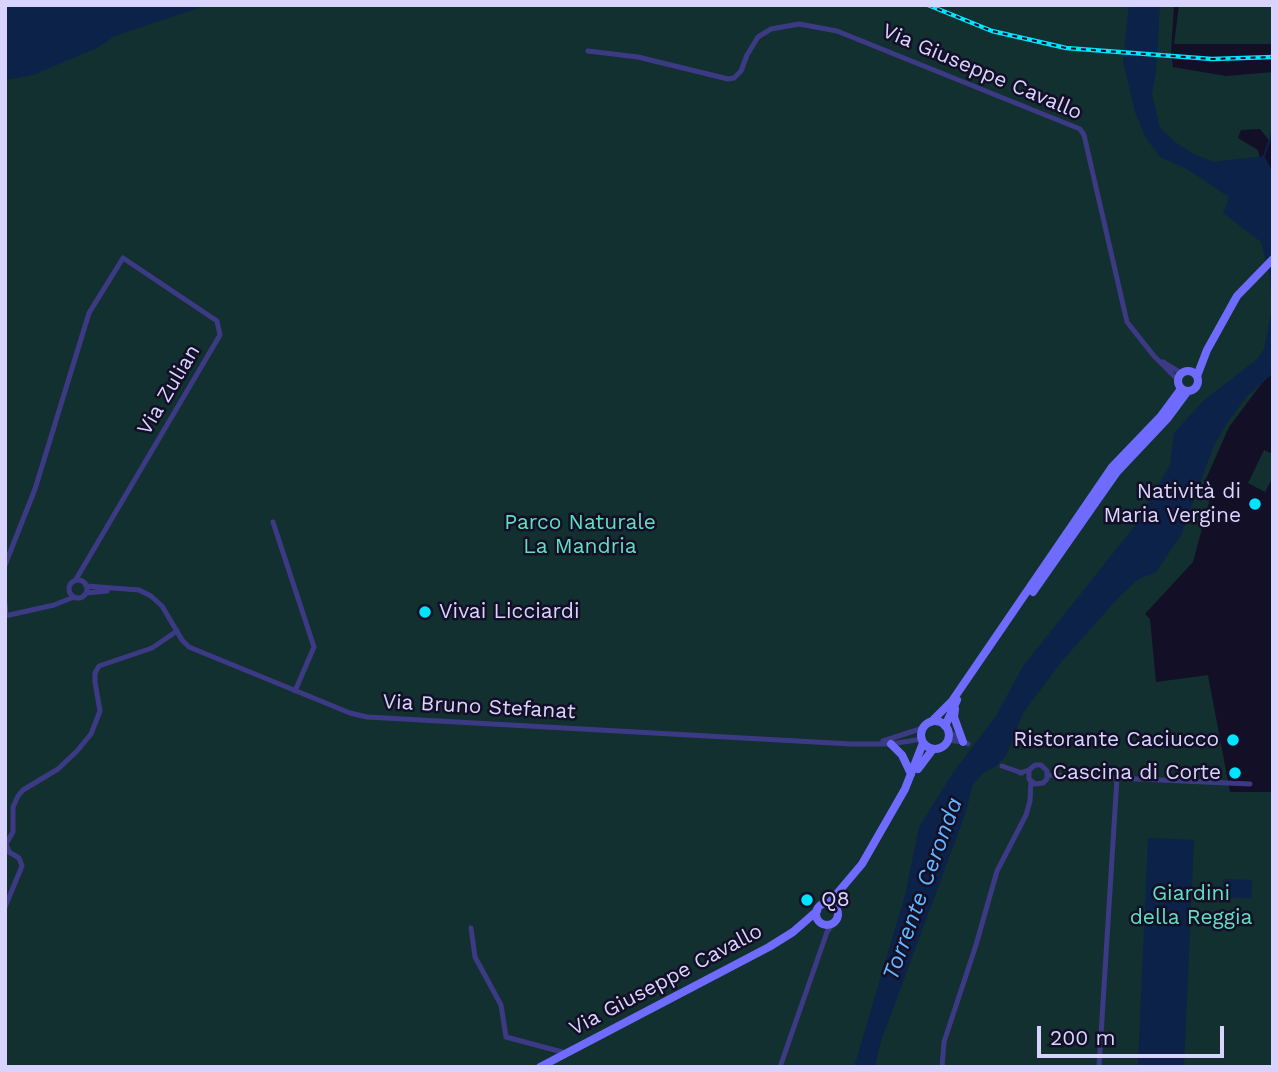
<!DOCTYPE html>
<meta charset="utf-8">
<style>
body{margin:0}
#map{position:relative;width:1278px;height:1072px;overflow:hidden;background:#130f26;font-family:"Work Sans",sans-serif}
canvas{display:block}
.frame{position:absolute;inset:0;border:7px solid #d9d4ff;pointer-events:none}
.scale{position:absolute;left:1037px;top:1026px;width:187px;height:32px;box-sizing:border-box;border:4px solid #d9d4ff;border-top:0;padding-left:9px;font-size:21px;line-height:24px;white-space:nowrap;color:#d9d4ff;-webkit-text-stroke:5px #130f26;paint-order:stroke}
</style>
<div id="map">
<canvas width="1278" height="1072"></canvas>
<div class="frame"></div>
<div class="scale">200 m</div>
</div>
<script>
const ctx = document.querySelector('canvas').getContext('2d');
ctx.lineJoin = 'round';
function fillPath(path, color) { ctx.fillStyle = color; ctx.fill(path, 'evenodd'); }
const shape = rows => new Path2D(rows.map(r => 'M' + r).join(''));
function trace(path, color, width, dash) { ctx.strokeStyle = color; ctx.lineWidth = width; ctx.lineCap = dash ? 'butt' : 'round'; ctx.setLineDash(dash || []); ctx.stroke(path); }
function write(font, color, halo, rows, align = 'center') {
  ctx.font = font + ' "Work Sans",sans-serif'; ctx.lineWidth = 5; ctx.setLineDash([]); ctx.textBaseline = 'middle'; ctx.strokeStyle = halo; ctx.fillStyle = color; for (const [text, x, y, turn = 0] of rows) {
    ctx.save(); ctx.translate(x, y); ctx.rotate((+turn || 0) * Math.PI / 180); ctx.textAlign = isNaN(turn) ? turn : align; if (halo) ctx.strokeText(text, 0, 0); ctx.fillText(text, 0, 0); ctx.restore();
  }
}
const green = shape([
 [5,5,1174,5,1171,53,1173,67,1226,76,1273,72,1273,140,1268,139,1260,129,1241,130,1238,138,1258,150,1262,167,1273,188,1273,373,1262,383,1229,427,1202,488,1212,491,1193,562,1145,614,1150,619,1156,682,1208,675,1230,792,1273,792,1273,1067,5,1067],
 [1179,5,1273,5,1273,44,1174,44],
 [1264,450,1273,454,1273,477,1265,492,1248,483]
]);
const water = shape([
 [5,5,208,5,115,36,97,48,33,75,5,80],
 [1129,5,1160,5,1156,71,1152,94,1160,128,1175,142,1192,153,1213,162,1264,156,1273,172,1273,373,1247,396,1228,422,1214,445,1181,535,1156,572,1139,579,1120,596,1062,661,1023,713,1006,756,995,767,983,773,972,786,966,812,881,1041,875,1067,854,1067,905,895,919,827,954,771,996,716,1023,666,1133,528,1170,465,1174,433,1204,400,1256,360,1264,349,1272,309,1270,277,1261,242,1223,213,1229,197,1187,169,1160,157,1146,138,1135,112,1123,61],
 [1148,838,1194,840,1184,1067,1138,1065],
 [1223,879,1252,880,1251,898,1222,897]
]);
const stream = shape([
 [1264,156,1273,130]
]);
const street = shape([
 [588,51,638,57,728,79,734,78,741,71,747,55,758,37,771,29,799,24,837,31,1080,129,1084,135,1127,322,1154,356,1178,380],
 [1163,362,1181,373],
 [273,522,314,647,295,691],
 [5,565,35,489,89,313,123,258,217,321,220,335,75,581],
 '69 589a9 9 0 1 1 18 0a9 9 0 1 1-18 0Z',
 [86,586,139,590,151,596,162,606,182,640,189,647,350,713,367,717,851,744,891,744,922,739],
 [86,593,107,591],
 [5,604,6,616],
 [5,616,54,605,74,597],
 [949,732,968,744],
 [948,740,962,742],
 [883,741,923,728],
 [1002,766,1022,773],
 [1020,773,1029,770,1035,765,1041,765,1047,771,1047,779,1043,783,1035,784,1029,779,1029,770],
 [1048,775,1250,784],
 [5,907,22,866,19,858,9,852,6,844,13,832,13,807,18,796,23,790,58,769,77,751,91,734,100,711,95,682,95,673,99,666,152,648,177,631],
 [471,928,475,957,501,1005,506,1037,566,1053],
 [780,1067,827,932,836,919],
 [942,1067,944,1042,976,945,997,871,1026,815,1030,801,1031,781],
 [1099,1067,1117,778]
]);
const secondary = shape([
 '1178 381a10 10 0 1 1 20 0a10 10 0 1 1-20 0Z',
 [1197,376,1207,350,1237,296,1273,259],
 [1033,592,1117,472,1167,419,1187,392],
 [955,709,954,717,963,742],
 '921 735a14 14 0 1 1 28 0a14 14 0 1 1-28 0Z',
 [931,722,952,701,1112,467,1161,416,1181,389],
 [945,726,957,700],
 [891,744,902,755,911,774],
 [918,769,933,749],
 [829,903,862,864,905,789,923,743],
 '816 914a11 11 0 1 1 22 0a11 11 0 1 1-22 0Z',
 [540,1067,769,947,793,932,817,911]
]);
const rail = shape([
 [928,5,992,31,1066,48,1212,59,1273,57]
]);
const markers = [
 [1255,504,7,"#00e5ff"],
 [425,612,7,"#00e5ff"],
 [1233,740,7,"#00e5ff"],
 [1235,773,7,"#00e5ff"],
 [807,900,7,"#00e5ff"]
];
const streetNames = [
 ["Via Giuseppe Cavallo",982,72,23],
 ["Via Zulian",169,390,-59],
 ["Via Bruno Stefanat",479,707,3],
 ["Via Giuseppe Cavallo",666,980,-28]
];
const poiNames = [
 ["Natività di",1241,492],
 ["Maria Vergine",1241,516],
 ["Vivai Licciardi",439,612,"left"],
 ["Ristorante Caciucco",1219,740],
 ["Cascina di Corte",1221,773],
 ["Q8",821,900,"left"]
];
const parkNames = [
 ["Parco Naturale",580,523],
 ["La Mandria",580,547],
 ["Giardini",1191,894],
 ["della Reggia",1191,918]
];
const waterNames = [
 ["Torrente Ceronda",923,889,-70]
];
fillPath(green, '#12302f');
fillPath(water, '#0c2248');
trace(stream, '#0c2248', 2);
trace(street, '#3d3a85', 5);
trace(secondary, '#6f6bff', 8);
trace(rail, '#00e5ff', 4.5);
trace(rail, '#130f26', 2, [5]);
for (const [x, y, r, color] of markers) { const dot = new Path2D(); dot.arc(x, y, r, 0, 2 * Math.PI); ctx.fillStyle = color; ctx.fill(dot); trace(dot, '#130f26', 2.5); }
write('21px', '#d9d4ff', '#130f26', streetNames);
write('21px', '#d9d4ff', '#130f26', poiNames, 'right');
write('21px', '#5fe0c0', '#130f26', parkNames);
write('italic 23px', '#62b6ff', '#130f26', waterNames);
</script>
